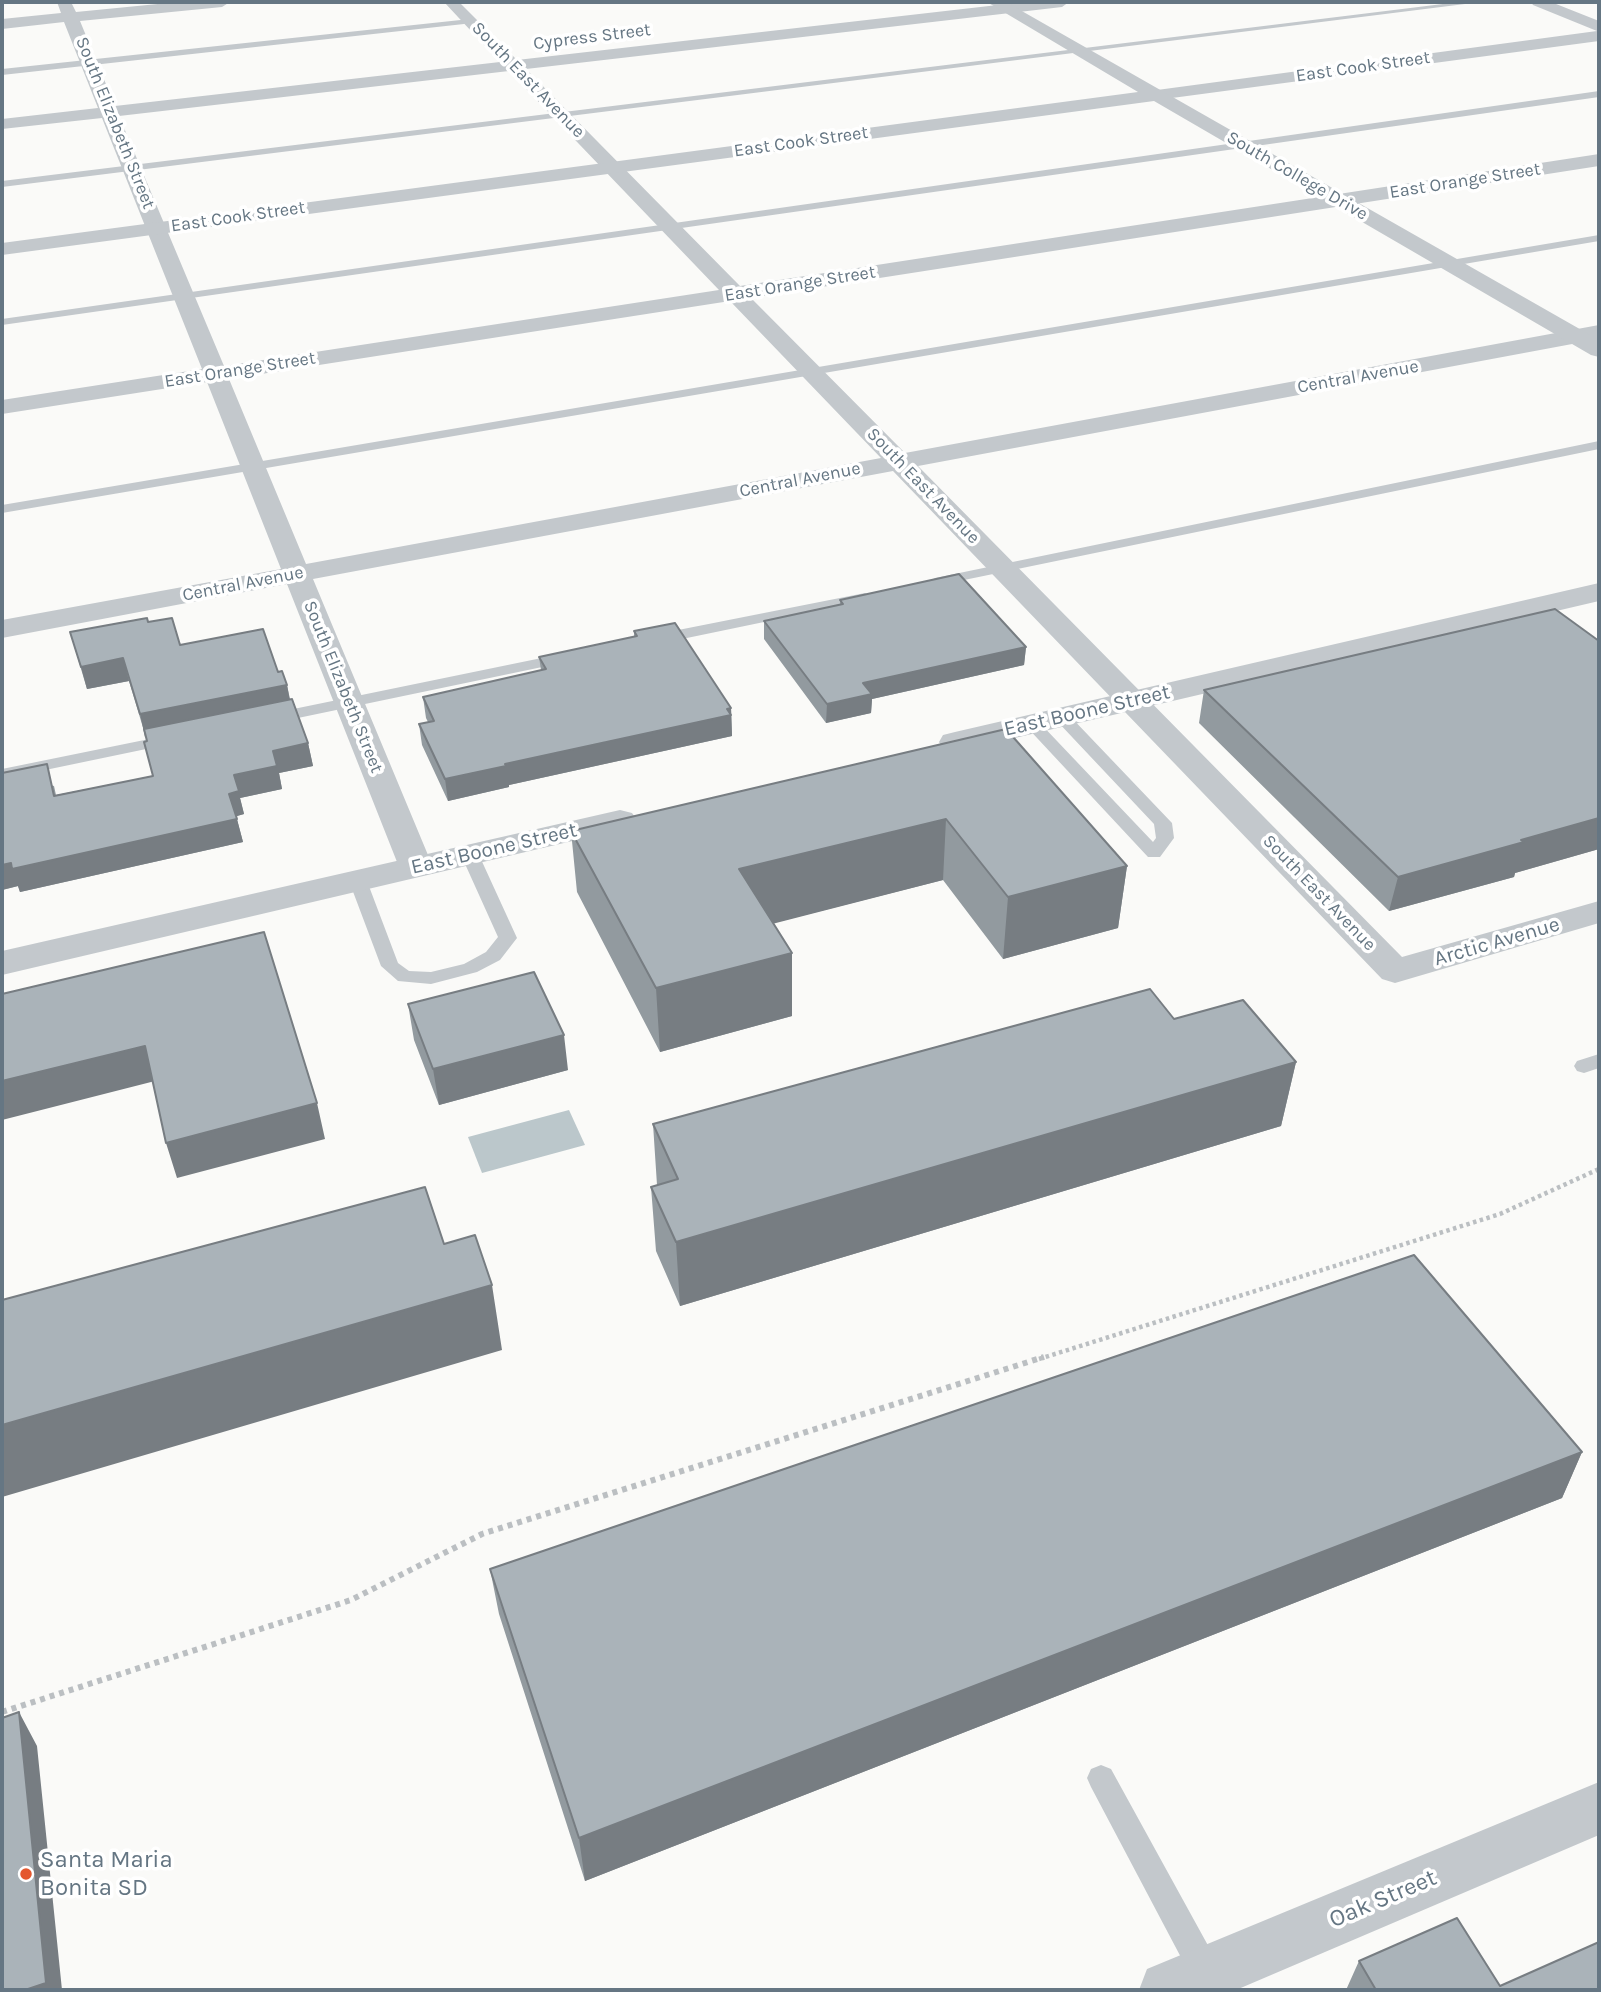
<!DOCTYPE html>
<style>
body{margin:0}
#map{position:relative;width:1601px;height:1992px;overflow:hidden;background:#fafaf8;font-family:Karla,sans-serif}
canvas{display:block}
.frame{position:absolute;inset:0;border:4px solid #657683;pointer-events:none}
</style>
<div id="map">
<canvas width="1601" height="1992"></canvas>
<div class="frame"></div>
</div>
<script>
const ctx = document.querySelector('canvas').getContext('2d');
ctx.lineJoin = 'round';
function fillPath(path, color) { ctx.fillStyle = color; ctx.fill(path, 'evenodd'); }
const shape = rows => new Path2D(rows.map(r => 'M' + r).join(''));
function trace(path, color, width, dash) { ctx.strokeStyle = color; ctx.lineWidth = width; ctx.lineCap = dash ? 'butt' : 'round'; ctx.setLineDash(dash || []); ctx.stroke(path); }
function write(font, color, halo, rows, align = 'center') {
  ctx.font = font + ' Karla,sans-serif'; ctx.lineWidth = 7; ctx.setLineDash([]); ctx.textBaseline = 'middle'; ctx.strokeStyle = halo; ctx.fillStyle = color; for (const [text, x, y, turn = 0] of rows) {
    ctx.save(); ctx.translate(x, y); ctx.rotate((+turn || 0) * Math.PI / 180); ctx.textAlign = isNaN(turn) ? turn : align; if (halo) ctx.strokeText(text, 0, 0); ctx.fillText(text, 0, 0); ctx.restore();
  }
}
const water = shape([
 [569,1110,585,1145,482,1173,468,1137]
]);
const pathFar1 = shape([
 [1039,1359,1500,1214,1599,1169]
]);
const path = shape([
 [2,1712,351,1600,482,1534,1044,1357]
]);
const service = shape([
 [1459,2,1481,2,2,187,2,181,1459,2],
 [470,19,473,23,2,75,2,69,470,19],
 [1599,91,1599,97,2,325,2,319,1599,91],
 [1599,235,1599,241,2,513,2,505,1599,235],
 [1599,441,1599,449,935,586,928,582,935,578,1599,441],
 [865,593,872,597,870,600,658,644,650,639,658,634,865,593],
 [566,653,574,658,571,661,274,723,266,718,274,713,566,653],
 [1062,712,1068,714,1172,823,1174,838,1160,857,1148,857,1024,724,1026,721,1038,721,1153,842,1156,838,1154,824,1056,720,1054,717,1062,712],
 [169,735,177,740,175,743,2,779,2,769,169,735],
 [470,850,479,855,517,938,500,960,477,972,431,984,398,981,381,966,349,881,358,876,367,881,398,963,409,971,431,972,464,964,486,952,498,937,461,855,470,850],
 [1599,1054,1599,1068,1584,1073,1577,1071,1574,1066,1577,1061,1599,1054],
 [1101,1765,1111,1769,1216,1960,1220,1971,1216,1982,1205,1986,1194,1982,1091,1787,1087,1778,1091,1769,1101,1765]
]);
const minor = shape([
 [57,2,71,2,76,12,178,2,230,2,222,7,80,21,115,106,500,62,444,2,459,2,517,60,1024,2,1069,2,1062,7,526,69,740,286,1599,154,1599,166,751,298,905,453,1599,325,1599,339,918,466,1402,957,1599,901,1599,923,1395,983,1382,979,893,471,313,579,433,867,428,874,416,877,404,874,399,867,287,584,2,638,2,620,281,569,207,382,2,414,2,400,202,369,102,118,2,129,2,119,98,108,64,22,2,29,2,19,61,13,57,2],
 [509,71,719,290,224,366,119,116,509,71],
 [730,301,881,458,306,564,229,379,730,301],
 [1531,2,1551,2,1599,21,1599,41,1157,100,1148,95,1157,90,1597,31,1533,5,1531,2],
 [1599,1782,1599,1835,1236,1990,1139,1990,1147,1969,1599,1782]
]);
const tertiary = shape([
 [987,2,1006,2,1599,340,1599,357,1591,355,1154,101,2,255,2,243,1138,92,987,2],
 [1599,583,1599,601,955,752,943,749,939,742,943,735,955,732,1599,583],
 [620,810,632,813,637,820,632,827,2,975,2,951,620,810]
]);
const wall = shape([
 [840,600,1026,647,1024,665,872,699,871,713,826,723,764,639,764,621,840,605],
 [148,622,180,645,278,672,287,685,290,699,308,743,313,766,279,773,282,789,240,798,244,814,236,816,243,842,20,892,18,886,2,890,2,773,54,786,56,795,153,776,147,741,129,681,87,689,70,632],
 [634,631,731,708,732,736,509,785,509,787,448,801,422,745,419,724,428,722,426,718,423,697,541,670,539,657,634,637],
 [1599,641,1599,849,1515,873,1514,877,1389,911,1199,723,1204,690],
 [1006,729,1127,866,1118,928,1003,959,943,880,773,923,792,1016,660,1052,577,892,571,831],
 [408,1004,568,1070,439,1105,414,1040],
 [1174,1019,1296,1062,1281,1126,680,1306,656,1251,651,1187,657,1185,653,1124],
 [1582,1452,1562,1498,585,1881,499,1614,490,1569],
 [1359,1961,1500,1986,1599,1990,1346,1990]
]);
const shadedWall = shape([
 [1026,647,1024,665,872,699,871,713,826,723,827,704,863,683],
 [123,658,129,681,87,689,81,667],
 [287,685,291,707,145,737,140,714],
 [731,708,732,736,509,785,509,787,448,801,445,779],
 [308,743,313,766,279,773,282,789,240,798,244,814,234,817,229,794,234,775,273,751],
 [1599,818,1599,849,1515,873,1514,877,1389,911,1398,877,1521,840],
 [237,819,243,842,20,892,18,886,2,890,2,865],
 [946,819,943,880,741,932,739,869],
 [1127,866,1118,928,1003,959,1008,897],
 [792,953,792,1016,660,1052,656,988],
 [564,1035,568,1070,439,1105,433,1069],
 [145,1046,155,1081,2,1120,2,1081],
 [1296,1062,1281,1126,680,1306,676,1242],
 [317,1103,325,1139,177,1178,166,1143],
 [492,1285,502,1350,2,1497,2,1425],
 [1582,1452,1562,1498,585,1881,579,1838],
 [19,1712,37,1746,62,1990,25,1990]
]);
const building = shape([
 [959,574,1026,647,863,683,872,694,827,704,764,621,843,604,840,600,959,574],
 [1555,609,1599,641,1599,818,1521,840,1524,842,1398,877,1204,690,1555,609],
 [147,618,148,622,172,618,180,645,263,629,278,672,282,671,287,685,140,714,123,658,81,667,70,632,147,618],
 [675,623,731,708,727,709,731,715,505,764,506,766,445,779,419,724,434,721,423,697,546,669,539,657,637,636,634,631,675,623],
 [292,699,308,743,273,751,277,766,234,775,239,791,229,794,237,819,12,869,11,863,2,865,2,773,47,764,54,796,153,776,144,742,147,741,144,729,292,699],
 [1006,729,1127,866,1008,897,946,819,739,869,792,953,656,988,571,831,1006,729],
 [264,932,317,1103,166,1143,145,1046,2,1081,2,994,264,932],
 [534,972,564,1035,433,1069,408,1004,534,972],
 [1150,989,1174,1019,1243,1000,1296,1062,676,1242,651,1187,678,1179,653,1124,1150,989],
 [425,1187,444,1244,475,1235,492,1285,2,1425,2,1300,425,1187],
 [1414,1255,1582,1452,579,1838,490,1569,1414,1255],
 [19,1712,46,1983,25,1990,2,1990,2,1718,19,1712],
 [1457,1918,1500,1986,1599,1942,1599,1990,1376,1990,1359,1961,1457,1918]
]);
const markers = [
 [26,1874,7,"#e4572e"]
];
const farStreetnames = [
 ["Cypress Street",592,37,-7],
 ["East Cook Street",1363,67,-8],
 ["South East Avenue",528,80,46],
 ["South Elizabeth Street",115,123,68],
 ["East Cook Street",801,142,-8],
 ["South College Drive",1297,176,30],
 ["East Orange Street",1465,181,-9],
 ["East Cook Street",238,217,-8],
 ["East Orange Street",800,284,-9],
 ["East Orange Street",240,370,-9],
 ["Central Avenue",1358,377,-10],
 ["Central Avenue",800,480,-11],
 ["South East Avenue",923,486,46],
 ["Central Avenue",243,584,-11],
 ["South Elizabeth Street",343,687,68],
 ["South East Avenue",1319,893,46]
];
const streetNames = [
 ["East Boone Street",1087,711,-13],
 ["East Boone Street",494,849,-13],
 ["Arctic Avenue",1497,942,-16]
];
const nearPoinames = [
 ["Santa Maria",40,1860],
 ["Bonita SD",40,1888]
];
const nearStreetnames = [
 ["Oak Street",1383,1899,-23]
];
fillPath(water, '#bbc7cb');
trace(pathFar1, '#bbbfc2', 4.5, [3.5, 3.5]);
trace(path, '#bbbfc2', 6, [5, 5]);
fillPath(service, '#c3c8cc');
fillPath(minor, '#c3c8cc');
fillPath(tertiary, '#c3c8cc');
fillPath(wall, '#929a9f');
fillPath(shadedWall, '#777d82');
fillPath(building, '#aab3b9');
trace(building, '#777d82', 2);
for (const [x, y, r, color] of markers) { const dot = new Path2D(); dot.arc(x, y, r, 0, 2 * Math.PI); ctx.fillStyle = color; ctx.fill(dot); trace(dot, '#fff', 2.5); }
write('18px', '#657683', '#fff', farStreetnames);
write('21px', '#657683', '#fff', streetNames);
write('24px', '#657683', '#fff', nearPoinames, 'left');
write('24px', '#657683', '#fff', nearStreetnames);
</script>
